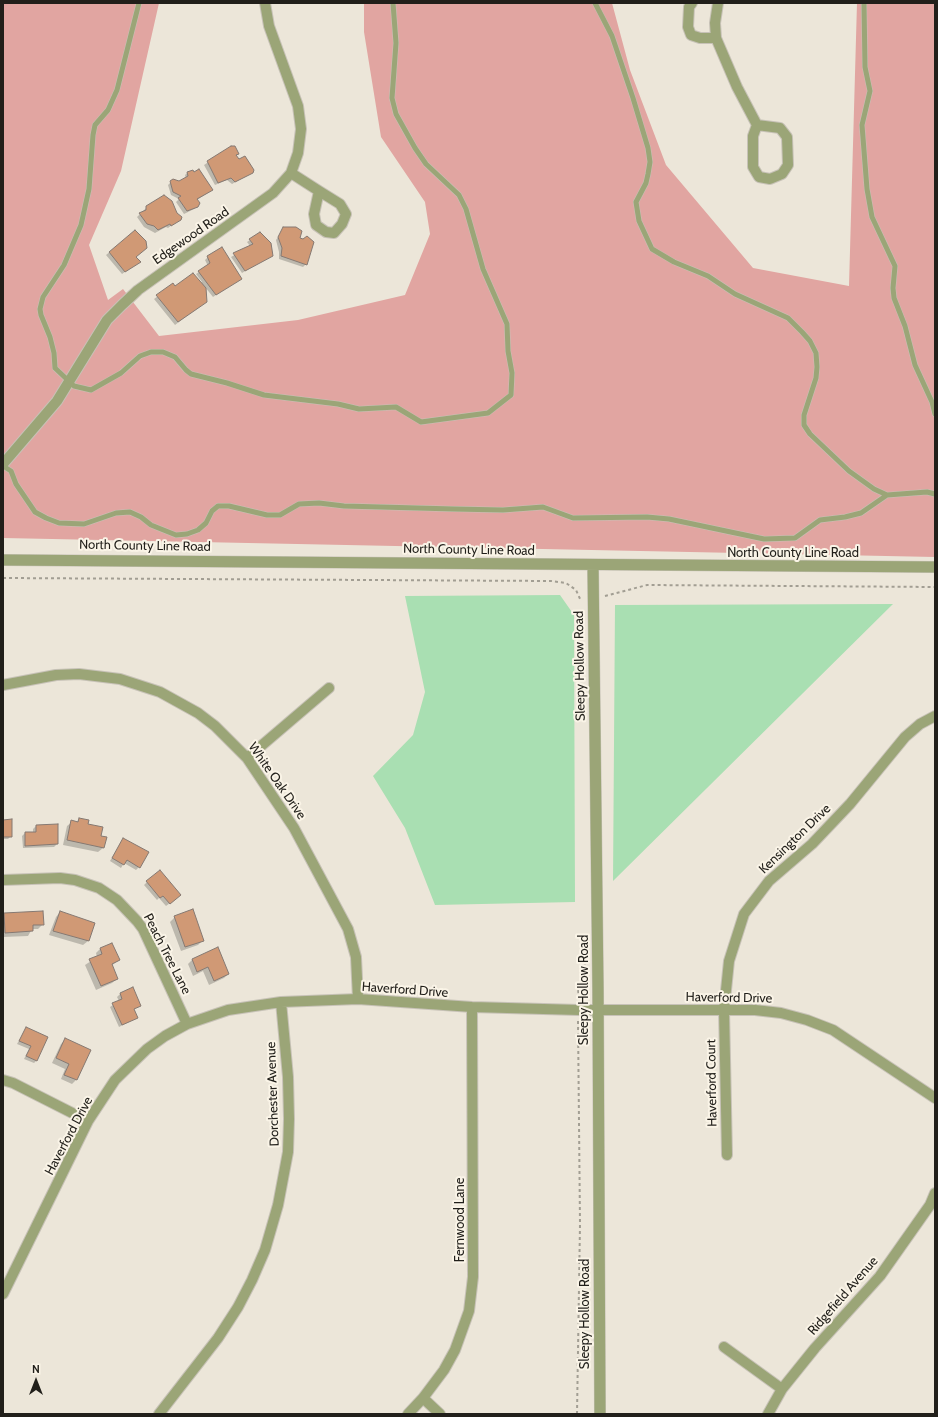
<!DOCTYPE html>
<style>
body{margin:0}
#map{position:relative;width:938px;height:1417px;overflow:hidden;background:#ece6d9;font-family:Cabin,sans-serif}
canvas{display:block}
.frame{position:absolute;inset:0;border:4px solid #211f1a;pointer-events:none}
.north{position:absolute;left:16px;top:1361px;width:40px;height:40px;-webkit-text-stroke:3px #faf4e7;paint-order:stroke;rotate:0deg;font-size:11px;font-weight:700;line-height:16px;text-align:center;color:#211f1a}
.north::after{content:'';display:block;margin:auto;width:14px;height:18px;background:#211f1a;clip-path:polygon(50% 0,100% 100%,50% 72%,0 100%)}
</style>
<div id="map">
<canvas width="938" height="1417"></canvas>
<div class="frame"></div>
<div class="north">N</div>
</div>
<script>
const ctx = document.querySelector('canvas').getContext('2d');
ctx.lineJoin = 'round';
function fillPath(path, color) { ctx.fillStyle = color; ctx.fill(path, 'evenodd'); }
const shape = rows => new Path2D(rows.map(r => 'M' + r).join(''));
function trace(path, color, width, dash) { ctx.strokeStyle = color; ctx.lineWidth = width; ctx.lineCap = dash ? 'butt' : 'round'; ctx.setLineDash(dash || []); ctx.stroke(path); }
function write(font, color, halo, rows, align = 'center') {
  ctx.font = font + ' Cabin,sans-serif'; ctx.lineWidth = 4; ctx.setLineDash([]); ctx.textBaseline = 'middle'; ctx.strokeStyle = halo; ctx.fillStyle = color; for (const [text, x, y, turn = 0] of rows) {
    ctx.save(); ctx.translate(x, y); ctx.rotate((+turn || 0) * Math.PI / 180); ctx.textAlign = isNaN(turn) ? turn : align; if (halo) ctx.strokeText(text, 0, 0); ctx.fillText(text, 0, 0); ctx.restore();
  }
}
const green = shape([
 [3,3,159,3,121,171,89,245,108,300,123,289,159,336,298,320,405,295,430,234,425,202,381,137,364,32,364,3,612,3,630,70,666,165,753,268,849,286,857,3,935,3,935,557,3,538]
]);
const water = shape([
 [560,595,574,615,575,902,435,905,405,828,373,776,413,735,425,692,405,596],
 [893,604,613,881,615,605]
]);
const shadow = shape([
 [231,147,238,154,236,156,252,173,232,184,227,180,215,185,204,165],
 [188,172,212,190,197,200,197,206,194,209,184,214,176,202,179,199,171,195,168,185,171,182,180,182,186,179,185,175],
 [147,207,180,219,168,228,166,227,155,233,144,227,137,217],
 [284,228,299,238,306,264,303,267,279,259,279,252,276,240],
 [135,231,135,257,139,262,122,274,106,255],
 [250,240,272,255,242,273,231,257,250,246,247,242],
 [208,257,240,279,213,297,205,287,206,301,175,325,154,299,173,285,175,287,200,283,202,282,196,274,208,266,205,260],
 [79,819,100,836,103,848,98,852,63,845,67,826,72,822,76,823],
 [3,821,11,836,8,839,3,839],
 [57,825,57,844,54,847,23,848,22,836,25,833,33,833,33,829,36,826],
 [123,839,139,867,136,870,124,863,121,868,110,861],
 [147,882,177,898,166,906,159,898,157,900,144,885],
 [60,912,94,923,88,941,83,945,49,935,56,917],
 [4,914,43,924,38,929,32,929,28,936,3,937],
 [175,917,203,940,198,945,181,951,170,922],
 [112,944,119,960,111,966,117,979,112,983,96,990,85,965,97,957,96,953,100,949],
 [217,948,228,974,224,978,209,985,203,971,193,976,188,964,192,960],
 [120,994,140,1005,133,1010,137,1018,119,1027,110,1007,119,1001,117,997],
 [26,1028,37,1060,34,1063,24,1059,29,1049,17,1044],
 [65,1040,76,1080,72,1084,61,1079,65,1069,52,1063,61,1044]
]);
const building = shape([
 [231,146,235,146,239,154,236,155,239,159,245,156,254,170,253,173,235,182,231,178,218,183,207,161,231,146],
 [199,169,213,190,197,199,200,203,198,207,187,211,178,198,181,196,173,192,170,181,173,179,179,181,188,176,187,172,193,170,194,172,199,169],
 [164,195,172,201,177,213,182,217,181,220,171,226,170,224,158,230,154,226,147,224,139,213,146,210,146,206,164,195],
 [283,227,296,227,302,231,300,238,303,239,307,236,314,242,307,265,281,256,282,248,278,237,283,227],
 [135,230,146,241,147,248,136,257,141,262,125,272,109,252,135,230],
 [260,232,271,243,273,256,245,271,233,253,253,244,249,239,260,232],
 [222,247,242,279,216,295,198,271,210,263,207,256,222,247],
 [193,273,206,288,207,302,178,322,156,295,173,283,175,286,193,273],
 [79,818,89,820,88,824,103,827,101,836,107,837,104,848,67,840,71,820,78,822,79,818],
 [12,819,12,837,3,837,3,820,12,819],
 [58,824,58,844,25,846,25,832,36,832,36,825,58,824],
 [123,838,149,852,140,868,127,860,124,865,112,858,123,838],
 [160,870,181,895,170,904,163,896,160,898,146,881,160,870],
 [193,909,204,941,185,947,174,916,193,909],
 [43,911,44,925,33,925,33,931,5,933,4,913,43,911],
 [60,911,95,923,89,941,53,931,60,911],
 [112,943,120,960,112,964,118,979,101,986,89,959,102,954,100,948,112,943],
 [218,947,229,974,214,981,208,967,197,972,192,959,218,947],
 [133,987,141,1006,134,1009,138,1018,122,1025,112,1003,122,999,120,993,133,987],
 [26,1027,48,1037,37,1061,26,1056,31,1046,19,1041,26,1027],
 [65,1038,91,1050,77,1080,64,1075,69,1064,56,1058,65,1038]
]);
const path = shape([
 [3,578,551,581,566,583,576,590,581,601],
 [605,596,647,585,935,587],
 [579,999,578,989,584,974,585,962],
 [577,1414,580,1224,578,1021]
]);
const service = shape([
 [139,3,117,90,108,110,95,125,93,135,89,189,81,225,64,265,43,297,40,309,41,315,50,337,54,353,55,368,74,386,91,390,121,373,140,356,151,352,163,352,175,357,186,370,191,374,227,383,264,395,338,404,359,409,396,407,421,422,488,413,511,395,512,373,508,351,507,324,483,269,466,209,459,195,426,164,415,148,396,114,392,98,396,43,393,3],
 [595,3,612,36,633,98,648,148,650,162,648,174,646,183,636,202,639,221,652,249,674,262,708,276,735,294,788,318,802,332,810,341,816,353,817,367,816,378,804,415,804,425,810,434,849,471,874,489,887,495],
 [864,3,865,67,870,91,862,125,867,189,872,217,895,266,893,288,894,298,905,326,915,365,932,402,935,414],
 [3,466,11,471,16,484,35,512,46,518,59,523,84,524,116,513,130,512,141,517,151,525,176,535,187,534,198,530,206,523,212,511,218,506,229,506,267,515,280,515,299,504,319,503,344,506,454,509,503,510,543,507,573,518,647,517,669,519,764,539,795,538,820,520,845,517,861,513,887,495,927,492,935,494]
]);
const minor = shape([
 [692,3,689,7,688,27,691,35,700,38,716,38],
 [718,3,715,23,716,38,737,87,757,125],
 [757,125,780,128,787,137,788,165,782,174,770,179,759,177,753,167,753,136,757,125],
 [291,173,319,191,340,204,346,214,342,224,334,233,326,232,316,225,314,214,319,191],
 [3,464,57,401,107,320,122,305,138,290,273,193,291,173,298,153,301,129,298,106,269,26,265,3],
 [3,685,56,675,79,674,120,679,160,692,198,713,215,726,247,758,294,828,348,929,356,957,358,999],
 [247,758,329,688],
 [3,880,60,878,75,880,99,888,117,900,137,921,143,929,187,1024],
 [3,1080,13,1083,88,1121],
 [727,1155,724,1010,729,961,744,914,769,881,812,844,850,804,905,737,920,724,935,716],
 [3,1294,88,1121,115,1080,147,1049,165,1036,187,1024,228,1010,281,1002,358,999,472,1007,579,1010,755,1010,781,1013,807,1020,833,1030,935,1098],
 [724,1347,782,1389],
 [423,1398,440,1414],
 [159,1414,218,1338,238,1307,252,1280,265,1250,278,1205,288,1152,289,1119,288,1077,281,1002],
 [408,1414,423,1398,444,1370,455,1350,469,1311,473,1277,472,1007],
 [768,1414,782,1389,815,1348,880,1276,930,1205,935,1193]
]);
const tertiary = shape([
 [3,560,935,567],
 [593,565,598,989,600,1414]
]);
const streetNames = [
 ["Edgewood Road",191,236,-35],
 ["North County Line Road",145,546,1],
 ["North County Line Road",469,550,1],
 ["North County Line Road",793,553],
 ["Sleepy Hollow Road",580,666,-91],
 ["White Oak Drive",277,781,55],
 ["Kensington Drive",795,839,-44],
 ["Peach Tree Lane",167,954,63],
 ["Haverford Drive",405,990,4],
 ["Sleepy Hollow Road",584,990,-90],
 ["Haverford Drive",729,998,1],
 ["Haverford Court",712,1083,-91],
 ["Dorchester Avenue",273,1094,-92],
 ["Haverford Drive",69,1136,-62],
 ["Fernwood Lane",460,1220,-90],
 ["Ridgefield Avenue",843,1296,-49],
 ["Sleepy Hollow Road",585,1314,-90]
];
fillPath(green, '#e1a5a1');
fillPath(water, '#a9dfb2');
fillPath(shadow, '#0003');
fillPath(building, '#d09975');
trace(building, '#857972', 1);
trace(service, '#c7c2b7', 6);
trace(minor, '#c7c2b7', 12);
trace(tertiary, '#c7c2b7', 12);
trace(path, '#a29e93', 2, [3, 3]);
trace(service, '#9ba577', 5);
trace(minor, '#9ba577', 10);
trace(tertiary, '#9ba577', 11);
write('13px', '#211f1a', '#faf4e7', streetNames);
</script>
